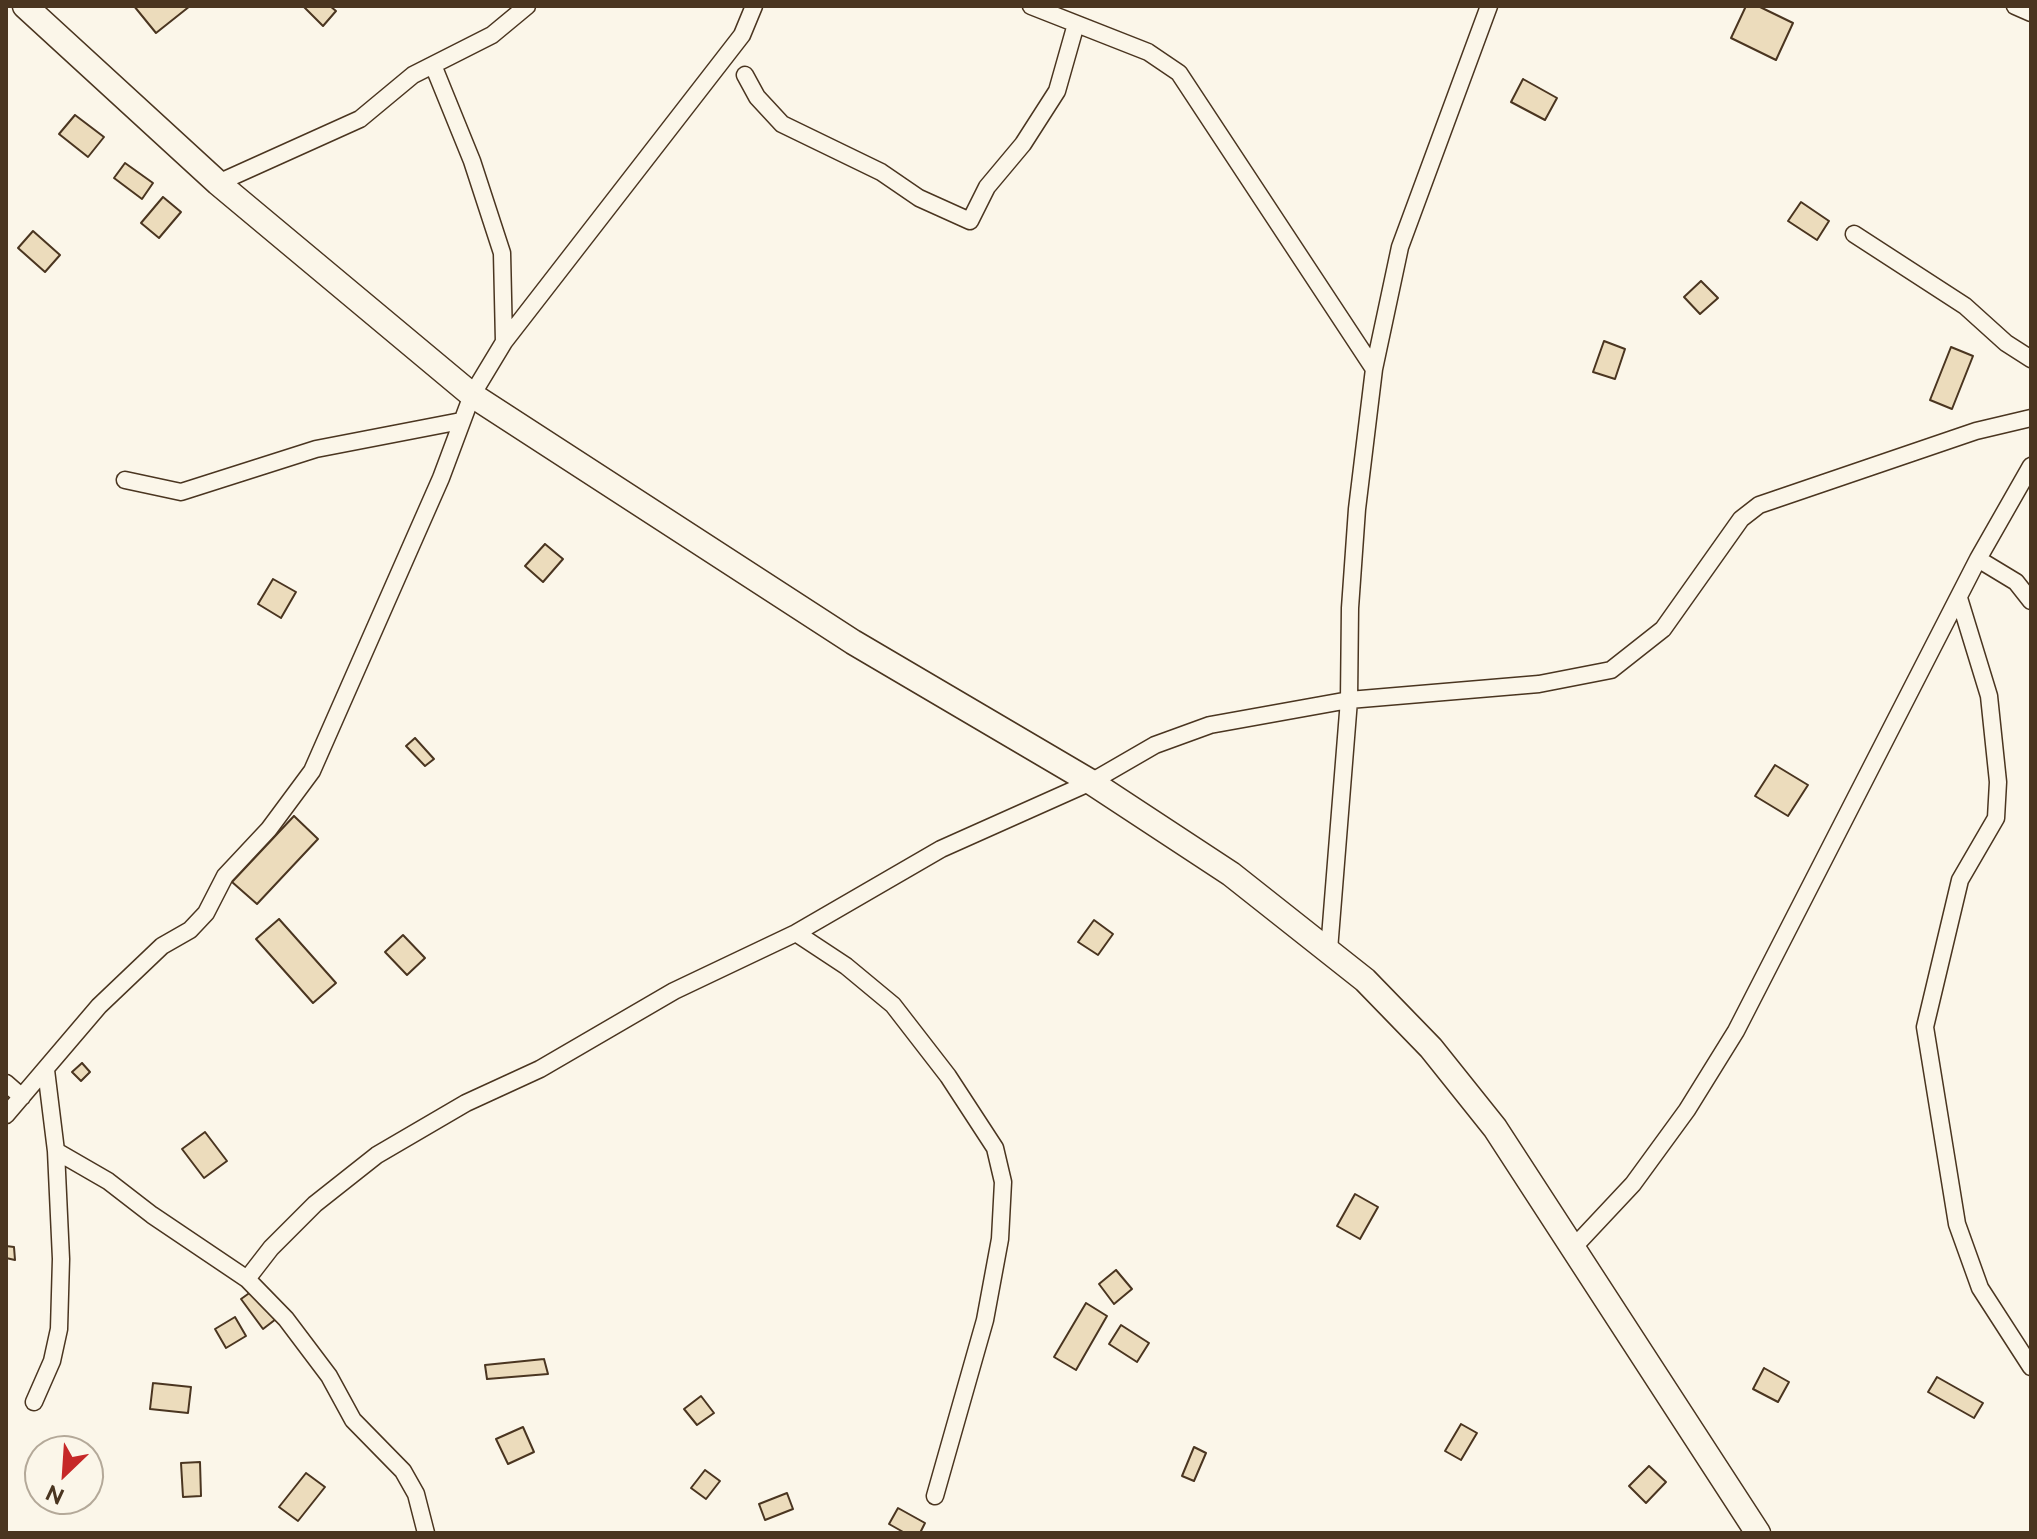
<!DOCTYPE html>
<style>
body{margin:0}
#map{position:relative;width:2037px;height:1539px;overflow:hidden;background:#fbf6e9;font-family:Raleway,sans-serif}
canvas{display:block}
.frame{position:absolute;inset:0;border:8px solid #4a3520;pointer-events:none}
.north{position:absolute;left:24px;top:1435px;width:80px;height:80px;box-sizing:border-box;background:#fbf6e9;border:2px solid #b4a999;border-radius:50%;rotate:205deg;font-size:22px;font-weight:700;line-height:32px;text-align:center;color:#4a3520}
.north::after{content:'';display:block;margin:auto;width:28px;height:36px;background:#c62828;clip-path:polygon(50% 0,100% 100%,50% 72%,0 100%)}
</style>
<div id="map">
<canvas width="2037" height="1539"></canvas>
<div class="frame"></div>
<div class="north">N</div>
</div>
<script>
const ctx = document.querySelector('canvas').getContext('2d');
ctx.lineJoin = 'round';
function fillPath(path, color) { ctx.fillStyle = color; ctx.fill(path, 'evenodd'); }
const shape = rows => new Path2D(rows.map(r => 'M' + r).join(''));
function trace(path, color, width, dash) { ctx.strokeStyle = color; ctx.lineWidth = width; ctx.lineCap = dash ? 'butt' : 'round'; ctx.setLineDash(dash || []); ctx.stroke(path); }
const building = shape([
 [134,6,190,6,156,33,134,6],
 [303,6,330,6,336,11,323,26,303,6],
 [1746,6,1758,6,1793,23,1776,60,1731,38,1746,6],
 [1523,79,1557,98,1545,120,1511,102,1523,79],
 [75,115,104,137,88,157,59,134,75,115],
 [125,163,153,183,142,199,114,178,125,163],
 [163,197,181,212,159,238,141,223,163,197],
 [1801,202,1829,221,1817,240,1788,221,1801,202],
 [33,231,60,255,45,272,18,248,33,231],
 [1701,281,1718,298,1700,314,1684,297,1701,281],
 [1604,341,1625,349,1615,379,1593,372,1604,341],
 [1951,347,1973,356,1952,409,1930,400,1951,347],
 [545,544,563,559,543,582,525,566,545,544],
 [273,579,296,592,281,618,258,604,273,579],
 [415,738,434,759,425,766,406,746,415,738],
 [1775,765,1808,785,1788,816,1755,796,1775,765],
 [294,816,318,839,257,904,232,882,294,816],
 [279,919,336,983,313,1003,256,939,279,919],
 [1094,920,1113,934,1098,955,1078,942,1094,920],
 [403,935,425,958,407,975,385,952,403,935],
 [82,1063,90,1072,81,1081,72,1072,82,1063],
 [205,1132,227,1161,204,1178,182,1149,205,1132],
 [1355,1194,1378,1207,1360,1239,1337,1226,1355,1194],
 [6,1246,14,1247,15,1260,6,1258,6,1246],
 [1116,1270,1132,1289,1114,1304,1099,1284,1116,1270],
 [255,1289,276,1319,263,1329,241,1299,255,1289],
 [1086,1303,1107,1316,1076,1370,1054,1357,1086,1303],
 [235,1317,246,1336,226,1348,215,1329,235,1317],
 [1121,1325,1149,1343,1137,1362,1109,1344,1121,1325],
 [544,1359,548,1374,487,1379,485,1365,544,1359],
 [1764,1368,1789,1382,1778,1402,1753,1389,1764,1368],
 [1937,1377,1983,1403,1974,1418,1928,1392,1937,1377],
 [153,1383,191,1387,188,1413,150,1409,153,1383],
 [701,1396,714,1413,697,1425,684,1409,701,1396],
 [1461,1424,1477,1433,1461,1460,1445,1451,1461,1424],
 [523,1427,534,1452,508,1464,496,1439,523,1427],
 [1194,1447,1206,1453,1194,1481,1182,1476,1194,1447],
 [200,1462,201,1496,183,1497,181,1463,200,1462],
 [1649,1466,1666,1482,1646,1503,1629,1486,1649,1466],
 [705,1470,720,1481,706,1499,691,1488,705,1470],
 [306,1473,325,1487,298,1521,279,1507,306,1473],
 [787,1493,793,1509,765,1520,759,1504,787,1493],
 [898,1508,925,1523,920,1533,905,1533,889,1524,898,1508]
]);
const minor = shape([
 [1031,6,1148,52,1179,73,1374,369],
 [2015,6,2031,13],
 [433,65,472,161,502,253,504,342],
 [745,75,757,97,782,124,881,172,919,198,970,221,987,187,1023,144,1057,91,1076,24],
 [218,183,360,119,413,75,492,35,527,6],
 [1854,234,1965,306,2006,343,2031,359],
 [125,480,181,492,316,449,461,421],
 [1978,559,2016,582,2031,601],
 [1959,598,1989,696,1998,782,1996,818,1960,880,1925,1027,1957,1224,1980,1288,2031,1367],
 [796,933,846,966,893,1005,948,1076,995,1148,1003,1182,1000,1239,985,1320,935,1496],
 [1329,950,1349,700,1350,608,1357,509,1374,369,1400,247,1489,6],
 [6,1083,22,1097],
 [6,1115,99,1006,162,946,190,930,206,913,225,876,269,829,312,771,441,478,472,395,504,342,742,35,754,6],
 [56,1151,108,1181,152,1215,247,1279,286,1319,329,1376,353,1420,403,1471,416,1494,426,1533],
 [1573,1248,1633,1184,1687,1110,1736,1031,1978,559,2031,466],
 [247,1279,271,1248,315,1204,377,1155,466,1103,540,1069,674,991,796,933,941,849,1091,782,1155,745,1210,725,1349,700,1539,684,1611,670,1663,629,1741,519,1759,505,1976,431,2031,418],
 [34,1402,52,1361,59,1329,61,1259,56,1151,46,1070]
]);
const secondary = shape([
 [25,6,218,183,472,395,853,642,1091,782,1231,874,1365,980,1431,1048,1495,1128,1758,1533]
]);
fillPath(building, '#ecdcbc');
trace(building, '#4a3520', 2);
trace(minor, '#4a3520', 19);
trace(secondary, '#4a3520', 27);
trace(minor, '#fbf6e9', 16);
trace(secondary, '#fbf6e9', 24);
</script>
